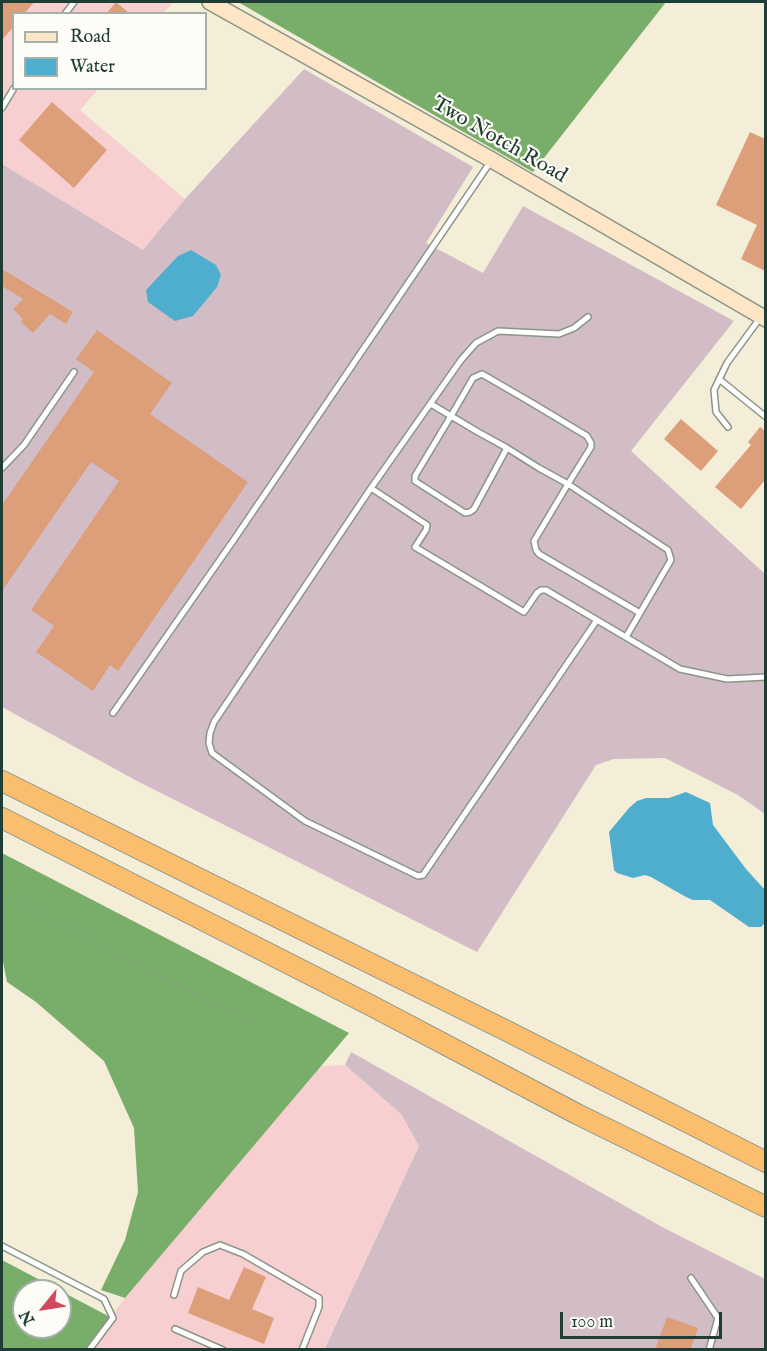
<!DOCTYPE html>
<style>
body{margin:0}
#map{position:relative;width:767px;height:1351px;overflow:hidden;background:#f4edd8;font-family:"IM FELL English",serif}
canvas{display:block}
.frame{position:absolute;inset:0;border:3px solid #1f3d34;pointer-events:none}
.legend{position:absolute;left:12px;top:12px;width:195px;height:78px;box-sizing:border-box;background:#fdfcf7;border:2px solid #a4b0a9;margin:0;padding:8px 10px;list-style:none;font-size:18px;color:#1f3d34}
.legend li{display:flex;align-items:center;gap:12px;height:30px}
.legend b{width:30px;border:2px solid #a4b0a9}
.north{position:absolute;left:12px;top:1279px;width:60px;height:60px;box-sizing:border-box;background:#fdfcf7;border:2px solid #a4b0a9;border-radius:50%;rotate:240deg;font-size:16px;font-weight:700;line-height:24px;text-align:center;color:#1f3d34}
.north::after{content:'';display:block;margin:auto;width:21px;height:27px;background:#d1495b;clip-path:polygon(50% 0,100% 100%,50% 72%,0 100%)}
.scale{position:absolute;left:560px;top:1312px;width:162px;height:27px;box-sizing:border-box;border:3px solid #1f3d34;border-top:0;padding-left:8px;font-size:18px;line-height:21px;white-space:nowrap;color:#1f3d34;-webkit-text-stroke:4px #fdfcf7;paint-order:stroke}
</style>
<div id="map">
<canvas width="767" height="1351"></canvas>
<div class="frame"></div>
<ul class="legend">
<li><b style="height:8px;background:#fde5c5"></b>Road</li>
<li><b style="height:16px;background:#4faecd"></b>Water</li>
</ul>
<div class="north">N</div>
<div class="scale">100 m</div>
</div>
<script>
const ctx = document.querySelector('canvas').getContext('2d');
ctx.lineJoin = 'round';
function fillPath(path, color) { ctx.fillStyle = color; ctx.fill(path, 'evenodd'); }
const shape = rows => new Path2D(rows.map(r => 'M' + r).join(''));
function trace(path, color, width, dash) { ctx.strokeStyle = color; ctx.lineWidth = width; ctx.lineCap = dash ? 'butt' : 'round'; ctx.setLineDash(dash || []); ctx.stroke(path); }
function write(font, color, halo, rows, align = 'center') {
  ctx.font = font + ' "IM FELL English",serif'; ctx.lineWidth = 4.5; ctx.setLineDash([]); ctx.textBaseline = 'middle'; ctx.strokeStyle = halo; ctx.fillStyle = color; for (const [text, x, y, turn = 0] of rows) {
    ctx.save(); ctx.translate(x, y); ctx.rotate((+turn || 0) * Math.PI / 180); ctx.textAlign = isNaN(turn) ? turn : align; if (halo) ctx.strokeText(text, 0, 0); ctx.fillText(text, 0, 0); ctx.restore();
  }
}
const built = shape([
 [2,2,174,2,163,13,14,14,14,88,98,89,80,110,185,199,143,251,2,164],
 [345,1065,401,1114,419,1146,324,1349,86,1350,125,1298,321,1066]
]);
const industrial = shape([
 [304,69,473,167,426,243,483,273,523,206,734,321,631,451,765,574,765,814,738,795,665,758,614,759,596,765,477,952,137,781,2,707,2,164,143,250,185,199],
 [351,1052,664,1228,765,1279,765,1349,324,1350,419,1146,401,1114,345,1065]
]);
const forest = shape([
 [238,2,666,2,533,172],
 [2,853,349,1033,125,1298,101,1290,125,1240,138,1192,134,1128,104,1061,36,1002,7,982,2,957],
 [2,1260,110,1317,86,1349,2,1349],
 [24,1291,60,1291,60,1327,24,1327]
]);
const water = shape([
 [191,250,216,265,221,275,217,287,193,316,175,321,148,302,146,290,178,256],
 [686,792,710,803,713,825,746,869,765,890,765,923,761,927,749,927,710,900,693,900,686,897,651,877,645,875,633,878,617,873,614,870,609,832,629,808,637,801,646,798,669,798]
]);
const building = shape([
 [2,2,34,2,24,14,14,14,14,26,2,40],
 [116,2,130,14,106,14],
 [52,102,107,150,74,188,19,140],
 [750,132,765,139,765,271,741,259,757,225,716,205],
 [2,269,73,312,66,324,50,314,33,333,23,324,21,321,23,319,13,309,23,299,2,286],
 [97,330,172,383,150,414,248,482,118,671,110,665,93,691,36,652,54,626,31,610,119,481,91,462,2,591,2,505,94,372,76,359],
 [681,419,718,451,701,471,664,439],
 [760,427,765,431,765,480,741,509,715,487,751,445,748,442],
 [244,1267,266,1277,252,1309,274,1318,264,1344,188,1313,198,1287,229,1300],
 [667,1317,698,1328,690,1350,655,1350]
]);
const path = shape([
 [2,893,258,1027]
]);
const lane = shape([
 [65,14,74,2],
 [2,108,14,88],
 [588,317,574,328,559,334,498,331,476,343,461,360,371,488,427,525,426,530,415,547,524,612,537,593,541,590,546,590,680,669,727,679,766,677],
 [719,379,766,417],
 [431,404,451,416,478,432,507,448,539,468,568,484,668,550,671,560,640,613,539,554,536,550,534,541,568,484,591,447,591,443,587,436,532,403,482,374,473,378,451,416,415,476,415,481,465,513,470,512,474,509,507,448],
 [728,427,716,412,714,390,727,363,760,318],
 [2,468,24,445,74,372],
 [371,488,214,722,210,733,209,743,212,753,305,821,418,876,423,875,597,620],
 [626,637,640,613],
 [113,713,233,541,491,161],
 [2,1246,104,1299,113,1318,89,1350],
 [691,1278,718,1318,709,1350],
 [174,1295,181,1271,203,1252,220,1245,243,1254,319,1298,319,1307,302,1350],
 [175,1329,223,1350]
]);
const secondary = shape([
 [210,2,492,160,766,319]
]);
const highway = shape([
 [2,781,503,1029,766,1162],
 [2,818,370,1005,577,1114,766,1207]
]);
const streetNames = [
 ["Two Notch Road",499,141,30]
];
fillPath(built, '#f7cfd1');
fillPath(industrial, '#d2bdc6');
fillPath(forest, '#79ae6a');
fillPath(water, '#4faecd');
fillPath(building, '#dc9f79');
trace(lane, '#8a9586', 8);
trace(secondary, '#8a9586', 18);
trace(highway, '#8a9586', 22);
trace(path, '#8a9586', 2, [1.5, 4.5]);
trace(lane, '#fff', 5);
trace(secondary, '#fde5c5', 15);
trace(highway, '#fbbd6e', 20);
write('21px', '#1f3d34', '#fdfcf7', streetNames);
</script>
